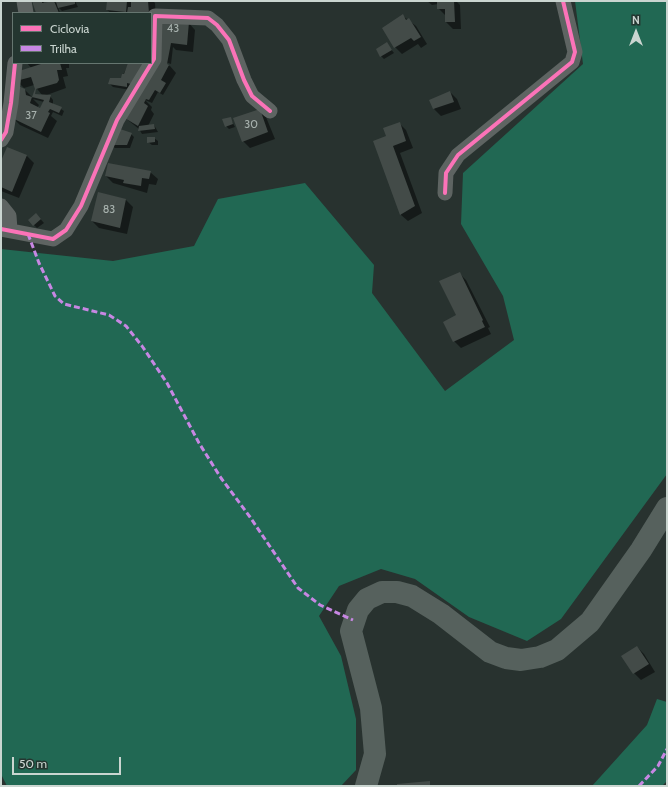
<!DOCTYPE html>
<style>
body{margin:0}
#map{position:relative;width:668px;height:787px;overflow:hidden;background:#28322f;font-family:Cabin,sans-serif}
canvas{display:block}
.frame{position:absolute;inset:0;border:2px solid #cad5d0;pointer-events:none}
.legend{position:absolute;left:12px;top:12px;width:140px;height:52px;box-sizing:border-box;background:#243630;border:1px solid #667670;margin:0;padding:5px 7px;list-style:none;font-size:12px;color:#cad5d0}
.legend li{display:flex;align-items:center;gap:8px;height:20px}
.legend b{width:20px;border:1px solid #667670}
.north{position:absolute;left:616px;top:12px;width:40px;height:40px;-webkit-text-stroke:3px #243630;paint-order:stroke;rotate:0deg;font-size:11px;font-weight:700;line-height:16px;text-align:center;color:#cad5d0}
.north::after{content:'';display:block;margin:auto;width:14px;height:18px;background:#cad5d0;clip-path:polygon(50% 0,100% 100%,50% 72%,0 100%)}
.scale{position:absolute;left:12px;top:757px;width:109px;height:18px;box-sizing:border-box;border:2px solid #cad5d0;border-top:0;padding-left:5px;font-size:12px;line-height:14px;white-space:nowrap;color:#cad5d0;-webkit-text-stroke:3px #243630;paint-order:stroke}
</style>
<div id="map">
<canvas width="668" height="787"></canvas>
<div class="frame"></div>
<ul class="legend">
<li><b style="height:5px;background:#fb73b8"></b>Ciclovia</li>
<li><b style="height:5px;background:#c787e3"></b>Trilha</li>
</ul>
<div class="north">N</div>
<div class="scale">50 m</div>
</div>
<script>
const ctx = document.querySelector('canvas').getContext('2d');
ctx.lineJoin = 'round';
function fillPath(path, color) { ctx.fillStyle = color; ctx.fill(path, 'evenodd'); }
const shape = rows => new Path2D(rows.map(r => 'M' + r).join(''));
function trace(path, color, width, dash) { ctx.strokeStyle = color; ctx.lineWidth = width; ctx.lineCap = dash ? 'butt' : 'round'; ctx.setLineDash(dash || []); ctx.stroke(path); }
function write(font, color, halo, rows, align = 'center') {
  ctx.font = font + ' Cabin,sans-serif'; ctx.lineWidth = 4; ctx.setLineDash([]); ctx.textBaseline = 'middle'; ctx.strokeStyle = halo; ctx.fillStyle = color; for (const [text, x, y, turn = 0] of rows) {
    ctx.save(); ctx.translate(x, y); ctx.rotate((+turn || 0) * Math.PI / 180); ctx.textAlign = isNaN(turn) ? turn : align; if (halo) ctx.strokeText(text, 0, 0); ctx.fillText(text, 0, 0); ctx.restore();
  }
}
const forest = shape([
 [575,1,667,1,667,474,561,619,527,641,469,617,415,579,381,569,339,586,319,616,341,656,356,719,356,770,341,786,7,786,1,774,1,249,113,261,194,246,218,199,305,183,374,265,372,293,445,391,514,340,503,296,461,224,463,173,583,64],
 [657,699,667,702,667,781,662,786,592,786,647,725]
]);
const shadow = shape([
 [33,1,44,1,44,4,53,1,56,3,75,1,78,7,62,11,58,7,60,13,38,13],
 [108,1,153,1,155,3,156,21,151,13,111,13,107,10],
 [427,1,456,1,460,5,461,29,453,29,446,22,446,16,438,8,438,4,432,5],
 [403,16,416,26,427,44,421,48,418,44,402,54,395,47],
 [188,22,195,30,193,52,176,50,173,47,171,64,159,60,159,62,170,66,176,73,163,95,158,92,152,103,145,100,152,107,151,110,154,114,148,126,154,125,158,132,142,134,139,129,124,117,130,90,113,87,110,84,121,79,129,63,151,63],
 [387,44,394,53,384,59,381,56],
 [27,63,69,63,69,68,66,68,68,76,63,77,66,88,44,96,50,96,53,100,53,104,64,111,62,116,53,112,51,116,57,121,48,138,20,125,13,118,25,90,33,98,34,94,42,95,34,85,24,88,17,81,32,69],
 [33,99,44,102,41,109,37,108,39,105],
 [450,92,457,99,461,109,441,116,434,109],
 [259,110,266,117,275,139,250,148,243,141],
 [230,118,235,127,229,129,226,126],
 [399,123,406,130,413,148,400,153,422,213,408,221,401,215,387,137],
 [131,134,134,137,130,148,115,148,111,145],
 [154,138,158,141,158,145,152,145,148,142],
 [7,148,27,156,34,163,19,198,1,191,1,163],
 [150,172,158,179,156,185,149,184,147,193,113,183,106,176],
 [99,194,126,200,133,207,127,234,99,228,92,221],
 [36,214,44,223,37,228,29,220],
 [459,273,466,280,490,327,488,328,491,334,461,348,454,341],
 [637,647,644,654,655,672,641,680,634,673]
]);
const building = shape([
 [32,1,42,1,42,3,54,1,59,13,36,13],
 [60,1,75,1,75,4,58,8,56,2],
 [107,1,127,1,126,12,106,10],
 [131,1,148,1,149,13,127,13,128,7,131,7],
 [437,1,454,1,455,22,445,22,445,9,437,9],
 [403,14,406,20,409,18,421,37,414,41,411,38,394,48,382,28],
 [158,18,189,22,187,45,171,43,167,64,169,65,161,80,166,83,160,93,155,90,149,100,146,99,144,103,148,106,138,126,123,117,140,85],
 [387,42,392,50,380,57,376,49],
 [44,63,60,63,62,70,57,70,59,80,57,83,36,89,35,94,51,95,49,102,62,107,59,113,50,109,48,112,50,113,41,132,12,118,16,85,25,89,26,95,32,97,30,103,40,108,44,100,32,97,35,89,31,77,16,81,16,72],
 [128,63,148,63,135,85,127,83,127,87,108,84,110,78,121,78,122,74,124,74],
 [450,91,454,102,433,109,429,100],
 [260,109,268,132,242,142,233,118],
 [231,117,233,124,225,127,222,119],
 [400,122,406,141,393,146,415,206,400,215,373,141,386,136,383,128],
 [154,124,155,129,138,131,139,126],
 [117,128,132,133,127,145,110,145],
 [147,137,155,137,155,142,147,143],
 [7,147,27,155,12,192,1,187,1,161],
 [108,163,151,171,149,179,142,178,141,186,123,183,124,180,105,176],
 [98,192,126,199,120,228,91,221],
 [36,213,41,219,33,226,28,220],
 [460,272,483,320,482,321,485,327,453,342,443,322,456,315,439,281],
 [637,646,649,664,633,674,621,656],
 [430,781,430,786,397,786,397,784]
]);
const street = shape([
 [24,1,26,13],
 [1,140,6,132,11,103,15,63],
 [445,193,446,173,458,155,572,62,575,52,563,1],
 [1,206,9,216,10,229],
 [1,229,53,239,66,230,81,206,117,120,154,59,155,16,208,18,217,25,229,40,244,80,252,96,270,111]
]);
const secondary = shape([
 [366,786,375,754,371,708,351,631,358,610,367,599,382,592,397,592,412,596,441,614,490,652,506,658,521,660,540,657,557,650,590,622,641,550,667,508]
]);
const quiet = shape([
 [28,234,39,263,55,296,64,304,109,315,126,326,142,346,167,383,199,443,221,478,250,517,298,588,320,605,353,620],
 [639,786,658,766,667,749]
]);
const cycleway = shape([
 [1,140,6,132,11,103,15,63],
 [445,193,446,173,458,155,572,62,575,52,563,1],
 [1,229,53,239,66,230,81,206,117,120,154,59,155,16,208,18,217,25,229,40,244,80,252,96,270,111]
]);
const numberNames = [
 ["43",173,29],
 ["37",31,116],
 ["30",251,125],
 ["83",109,210]
];
fillPath(forest, '#216853');
fillPath(shadow, '#0007');
fillPath(building, '#434b48');
trace(street, '#5e6462', 15);
trace(secondary, '#56615d', 22);
trace(quiet, '#c787e3', 3, [6, 3]);
trace(cycleway, '#fb73b8', 4);
write('11px', '#a8b2ae', null, numberNames);
</script>
